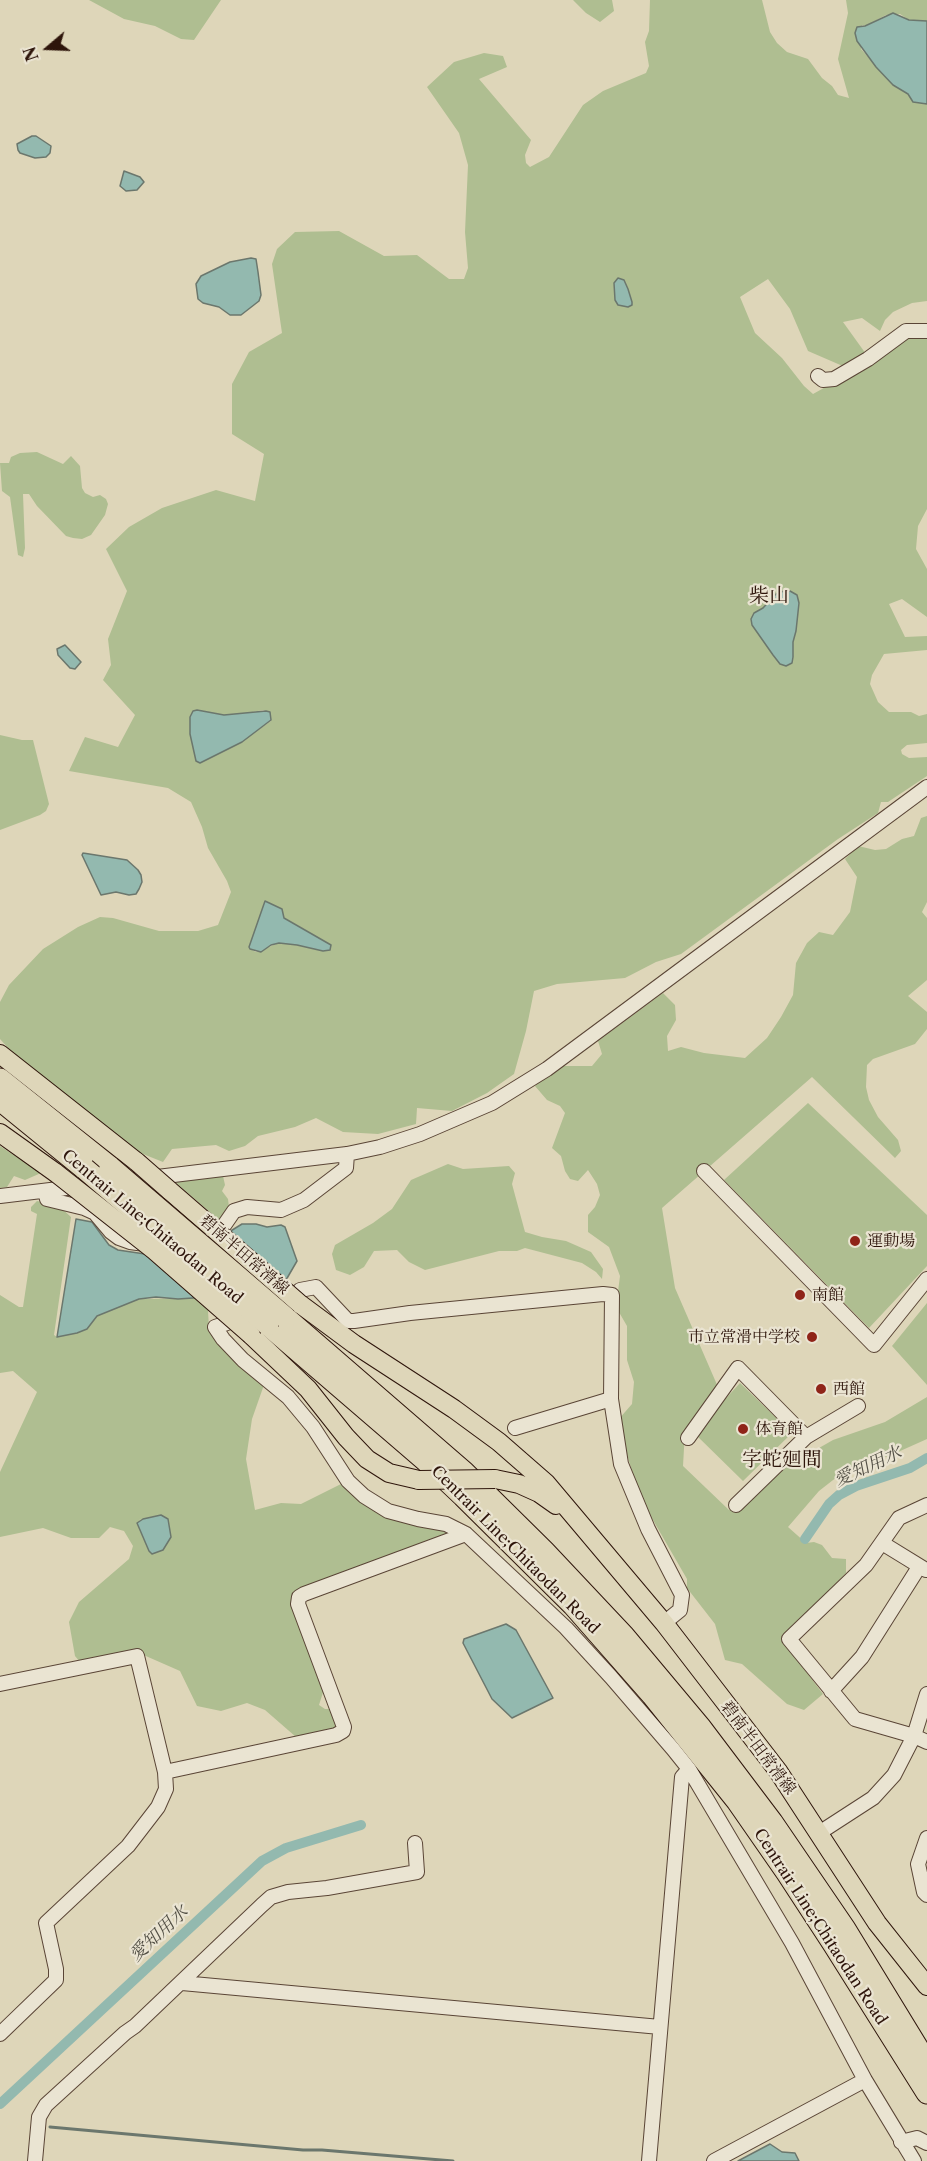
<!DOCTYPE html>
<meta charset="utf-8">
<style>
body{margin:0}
#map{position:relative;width:927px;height:2161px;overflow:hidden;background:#ded6b9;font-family:"Libre Caslon Text",serif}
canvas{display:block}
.north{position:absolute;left:18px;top:18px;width:60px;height:60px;-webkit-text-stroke:4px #eae4d2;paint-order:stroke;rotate:251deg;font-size:16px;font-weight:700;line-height:24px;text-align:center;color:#2e150b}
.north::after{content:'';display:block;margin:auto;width:21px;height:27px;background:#2e150b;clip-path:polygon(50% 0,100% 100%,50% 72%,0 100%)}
</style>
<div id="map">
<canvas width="927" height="2161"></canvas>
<div class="north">N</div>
</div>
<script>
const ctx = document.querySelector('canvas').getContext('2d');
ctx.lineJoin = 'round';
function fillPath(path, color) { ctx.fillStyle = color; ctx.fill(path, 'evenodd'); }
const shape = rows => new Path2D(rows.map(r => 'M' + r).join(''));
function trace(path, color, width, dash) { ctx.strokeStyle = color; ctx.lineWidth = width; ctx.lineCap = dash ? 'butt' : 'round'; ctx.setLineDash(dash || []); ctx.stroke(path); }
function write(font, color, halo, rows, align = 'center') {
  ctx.font = font + ' "Libre Caslon Text","Noto Serif JP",serif'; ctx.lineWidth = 4.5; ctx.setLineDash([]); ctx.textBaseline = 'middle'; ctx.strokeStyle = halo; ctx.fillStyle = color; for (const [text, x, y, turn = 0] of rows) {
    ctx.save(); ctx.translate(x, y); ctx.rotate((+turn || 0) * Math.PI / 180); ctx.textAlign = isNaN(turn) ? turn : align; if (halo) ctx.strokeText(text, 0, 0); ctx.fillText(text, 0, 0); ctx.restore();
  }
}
const green = shape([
 [89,0,221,0,194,40,181,39,155,26,124,19],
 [573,0,612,0,614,11,600,22,586,13],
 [650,0,762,0,770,32,777,43,787,52,808,59,822,78,832,86,838,95,849,98,838,59,848,13,846,0,927,0,927,21,909,20,900,14,886,15,865,26,862,25,861,49,893,85,908,94,913,102,927,104,927,301,912,303,893,312,885,320,880,331,862,318,843,322,866,354,845,367,808,351,790,309,768,279,740,297,755,333,782,358,804,386,813,394,867,364,908,333,927,333,927,509,918,526,916,549,927,569,927,617,902,599,889,604,905,637,927,636,927,650,884,654,872,675,870,684,878,702,889,712,911,712,919,716,927,714,927,743,907,745,901,750,902,754,909,758,927,757,927,776,888,802,881,802,878,813,838,839,681,954,656,962,625,978,557,984,534,991,526,1031,514,1074,487,1093,452,1111,417,1108,416,1124,378,1134,343,1132,316,1118,295,1127,258,1136,245,1146,229,1151,216,1145,172,1149,163,1162,138,1152,9,1049,0,1039,0,1002,9,985,43,949,78,927,100,917,113,918,159,931,198,931,218,925,231,892,227,881,208,848,202,827,191,802,168,788,69,771,85,737,118,747,135,715,103,680,111,665,108,639,127,591,106,549,129,527,162,508,216,490,255,501,264,454,232,434,232,384,249,352,282,333,272,264,277,249,295,232,339,231,384,256,417,255,449,279,464,279,468,268,465,232,468,165,459,133,427,87,454,62,484,53,503,56,507,67,479,79,531,140,525,155,526,163,530,167,549,157,583,105,603,91,646,73,649,66,645,42,649,31],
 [618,278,624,280,632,305,615,300,614,283],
 [197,710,224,715,242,714,263,710,266,711,271,716,271,721,261,728,226,750,190,734,190,717,193,711],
 [279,908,282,909,283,917,331,945,331,948,323,951,297,945,279,943,256,952,250,949,249,947],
 [37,452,63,464,71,456,80,466,82,488,85,493,93,497,100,495,106,499,108,504,105,515,91,535,82,539,73,538,66,536,37,506,29,494,23,494,25,548,23,557,18,555,10,497,2,491,0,463,9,463,11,457,20,453],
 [0,735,22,740,33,740,49,804,46,811,40,815,0,830],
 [927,816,927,902,922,912,927,918,927,980,908,996,927,1012,927,1029,915,1044,873,1059,867,1065,866,1087,869,1100,878,1117,898,1140,901,1151,895,1158,812,1077,662,1208,675,1288,718,1387,685,1431,683,1466,729,1510,784,1468,833,1440,885,1422,927,1397,927,1439,889,1456,866,1462,842,1473,819,1491,788,1527,806,1543,814,1542,822,1545,832,1558,846,1559,846,1573,788,1632,786,1645,823,1694,804,1710,787,1704,742,1664,725,1660,715,1624,687,1588,687,1579,646,1508,631,1468,619,1426,618,1420,632,1404,634,1382,627,1360,627,1326,616,1307,620,1276,609,1247,588,1232,588,1215,595,1207,600,1195,597,1184,588,1170,578,1181,570,1179,565,1171,561,1156,552,1148,565,1113,560,1106,547,1100,535,1086,547,1074,562,1066,592,1066,602,1054,598,1041,663,993,675,1005,676,1020,667,1036,668,1051,681,1047,704,1053,745,1058,767,1038,781,1017,793,995,796,963,807,943,819,932,833,935,850,912,857,877,845,859,858,846,875,850,886,849,902,839,914,836,921,818],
 [808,1103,927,1215,927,1266,869,1328,724,1180],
 [0,1146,41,1173,25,1180,14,1176,7,1187,0,1188],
 [448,1164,463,1169,509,1166,515,1173,512,1184,525,1232,542,1237,566,1241,591,1252,603,1269,602,1279,596,1272,582,1263,525,1248,517,1251,499,1251,425,1270,409,1262,397,1250,374,1251,364,1267,350,1275,336,1270,332,1254,335,1245,373,1223,392,1209,411,1180],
 [223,1176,225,1185,222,1191,228,1199,229,1207,220,1221,175,1182],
 [37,1201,59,1206,71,1217,54,1335,57,1337,77,1333,87,1328,97,1316,139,1299,197,1298,208,1310,209,1329,232,1359,265,1382,252,1419,246,1459,255,1510,281,1503,301,1504,343,1483,361,1500,446,1528,447,1538,301,1592,325,1686,319,1705,325,1709,334,1709,341,1728,296,1737,265,1710,247,1703,221,1711,197,1706,180,1671,139,1653,80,1662,75,1656,69,1622,79,1602,129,1559,133,1546,124,1531,110,1527,99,1538,71,1538,43,1528,0,1537,0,1472,37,1392,13,1371,0,1373,0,1295,19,1307,23,1307,37,1214,31,1211,31,1207],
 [161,1515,168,1519,171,1537,139,1520],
 [927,1303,927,1385,892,1346],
 [740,1383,792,1433,743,1481,694,1433]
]);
const water = shape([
 [893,13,909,20,927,21,927,104,913,102,908,94,893,85,876,67,857,41,855,33,857,27,865,26,893,13],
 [32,136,36,136,51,146,50,153,46,157,35,158,20,153,18,150,17,144,32,136],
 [124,171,140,177,144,182,137,190,126,191,120,186,124,171],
 [251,258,256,259,258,272,261,295,259,301,241,315,230,315,219,307,203,303,198,299,196,284,201,276,230,262,251,258],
 [618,278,624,280,628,289,632,302,632,305,628,307,618,305,615,300,614,283,618,278],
 [784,591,790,591,797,595,799,603,796,631,793,642,793,657,792,663,786,666,780,664,773,655,752,625,751,619,754,613,763,608,776,594,784,591],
 [65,645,81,662,75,669,70,668,58,655,57,649,65,645],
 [197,710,224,715,266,711,270,712,271,720,242,742,200,763,196,761,190,734,190,717,193,711,197,710],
 [83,853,127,860,138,870,141,875,142,882,139,889,136,894,129,895,116,892,101,895,82,855,83,853],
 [265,901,282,909,284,918,331,945,330,950,323,951,297,945,279,943,271,945,261,952,250,949,249,947,265,901],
 [76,1219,92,1222,109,1245,118,1250,145,1254,208,1248,218,1243,229,1232,242,1224,256,1224,267,1227,281,1225,285,1227,297,1261,286,1280,276,1290,268,1293,178,1299,156,1297,139,1299,97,1316,87,1329,77,1333,57,1337,76,1219],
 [161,1515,168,1519,171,1537,163,1550,152,1554,149,1551,137,1523,143,1519,161,1515],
 [506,1624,516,1630,553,1698,512,1718,492,1699,463,1643,464,1639,506,1624],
 [770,2144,782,2152,795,2153,799,2161,738,2161,770,2144]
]);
const stream = shape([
 [50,2127,303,2150,322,2150,453,2161]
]);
const canal = shape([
 [805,1539,829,1504,839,1495,856,1486,910,1468,927,1458],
 [0,2104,262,1861,286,1848,361,1825]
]);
const minor = shape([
 [818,376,823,380,834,379,868,359,906,331,927,331],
 [704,1171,874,1345,927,1279],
 [45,1191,47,1199,84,1208,95,1213,111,1232,119,1238,130,1242,145,1244],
 [0,1196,347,1154,380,1147,420,1134,492,1103,547,1069,927,787],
 [211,1238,225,1224,234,1211,247,1207,281,1210,304,1200,346,1168,347,1154],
 [288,1304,300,1290,316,1287,348,1321,354,1321,410,1313,603,1294,612,1295,611,1399,621,1464,648,1529,682,1595,680,1610,664,1623],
 [242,1318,215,1327,223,1339,243,1360,288,1397,313,1427,348,1481,364,1496,388,1511,418,1519,446,1524,466,1534,566,1628,611,1677,673,1749,689,1769,792,1943,865,2080,914,2161],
 [515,1428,611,1399],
 [688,1438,738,1368,806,1437],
 [736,1505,806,1437,858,1406],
 [927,1505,899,1518,866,1565,789,1639,855,1719,914,1736,927,1742],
 [882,1543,926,1570],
 [0,1684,137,1656,165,1772,166,1789,158,1807,128,1846,46,1923,56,1969,56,1980,0,2034],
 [831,1691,862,1657,919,1567],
 [165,1772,336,1735,343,1731,344,1727,298,1604,299,1597,304,1594,466,1534],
 [819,1833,873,1798,894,1775,914,1736,927,1694],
 [927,1838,918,1864,924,1892,927,1895],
 [182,1983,660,2027],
 [901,2142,917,2138,927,2143],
 [35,2161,39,2117,46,2105,125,2033,135,2026,262,1905,271,1897,288,1892,327,1888,417,1872,415,1843],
 [649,2161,682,1777,689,1769],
 [714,2161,865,2080]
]);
const major = shape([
 [0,1054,137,1162],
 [0,1133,56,1173],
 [169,1190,214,1229],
 [300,1304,354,1344,454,1409,499,1442,546,1483,664,1623,778,1771,877,1923,927,1986],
 [251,1335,308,1389,346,1437,367,1459,389,1473,419,1480],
 [495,1479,519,1484,539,1493,556,1505]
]);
const highway = shape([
 [0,1079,110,1167],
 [0,1100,85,1169],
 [286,1318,464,1472,544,1551,624,1636,701,1728,772,1822,845,1929,927,2063],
 [268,1325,426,1461,463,1496,573,1605,652,1695,737,1801,787,1873,834,1945,927,2093]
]);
const majorBridge = shape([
 [137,1162,169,1190],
 [56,1173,155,1251,251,1335],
 [214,1229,300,1304],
 [419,1480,495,1479]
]);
const highwayBridge = shape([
 [110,1167,286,1318],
 [85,1169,268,1325]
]);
const markers = [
 [855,1241,6,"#8f2418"],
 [800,1295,6,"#8f2418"],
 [812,1337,6,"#8f2418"],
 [821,1389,6,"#8f2418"],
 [743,1429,6,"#8f2418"]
];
const streetNames = [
 ["Centrair Line;Chitaodan Road",152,1227,40],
 ["碧南半田常滑線",244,1255,41],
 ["Centrair Line;Chitaodan Road",515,1550,45],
 ["碧南半田常滑線",758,1748,53],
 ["Centrair Line;Chitaodan Road",820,1927,57]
];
const poiNames = [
 ["運動場",867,1241],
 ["南館",812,1295],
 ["市立常滑中学校",800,1337,"right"],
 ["西館",833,1389],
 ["体育館",755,1429]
];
const waterNames = [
 ["愛知用水",868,1467,-25],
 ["愛知用水",159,1934,-43]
];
const quarterNames = [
 ["柴山",769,596],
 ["字蛇廻間",782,1460]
];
fillPath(green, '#afbe91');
fillPath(water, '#93b9af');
trace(water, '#6b776d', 1.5);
trace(stream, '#6b776d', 3);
trace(canal, '#93b9af', 10);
trace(minor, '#5a4536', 16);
trace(major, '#2e150b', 20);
trace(highway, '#2e150b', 23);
trace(minor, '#eae4d2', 14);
trace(major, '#ded6b9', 18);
trace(highway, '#ded6b9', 21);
trace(majorBridge, '#2e150b', 20, []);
trace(highwayBridge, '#2e150b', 23, []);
trace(majorBridge, '#ded6b9', 18);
trace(highwayBridge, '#ded6b9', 21);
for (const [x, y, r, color] of markers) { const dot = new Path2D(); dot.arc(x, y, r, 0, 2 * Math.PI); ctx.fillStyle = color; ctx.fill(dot); trace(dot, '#eae4d2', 2); }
write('16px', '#2e150b', '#eae4d2', streetNames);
write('16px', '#2e150b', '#eae4d2', poiNames, 'left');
write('italic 18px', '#514e44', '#eae4d2', waterNames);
write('20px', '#2e150b', '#eae4d2', quarterNames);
</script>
